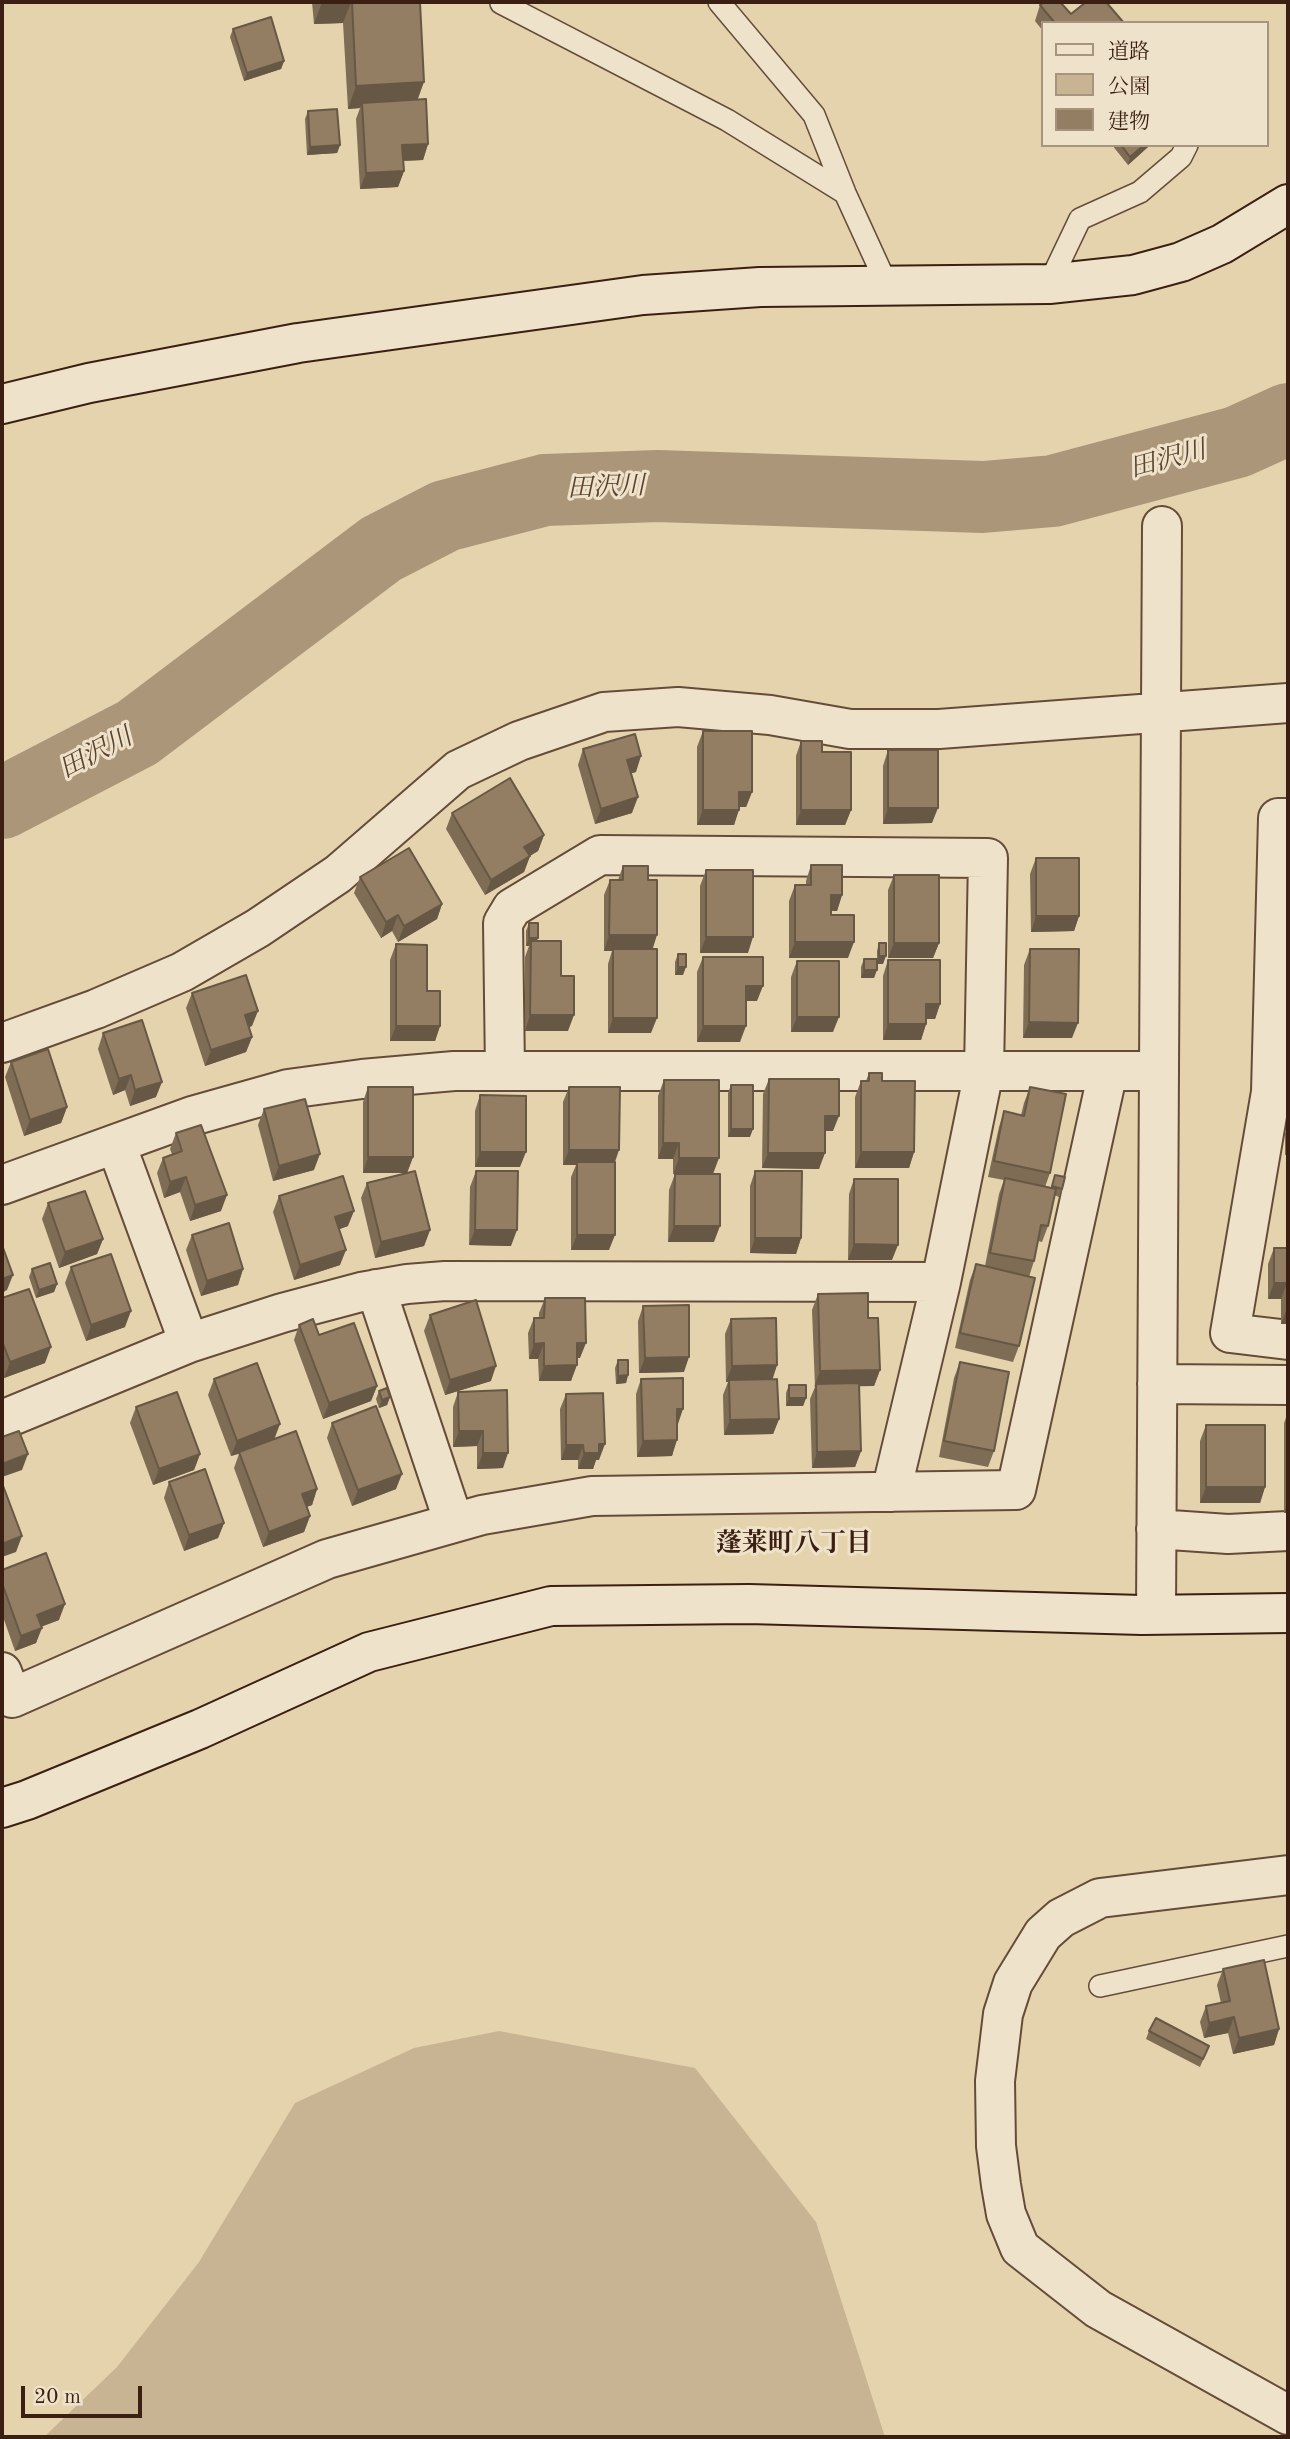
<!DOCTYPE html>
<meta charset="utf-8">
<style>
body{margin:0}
#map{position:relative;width:1290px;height:2439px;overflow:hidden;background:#e5d3ae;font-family:"Old Standard TT","Noto Serif JP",serif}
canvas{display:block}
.frame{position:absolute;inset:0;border:4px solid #3a1f12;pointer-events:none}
.legend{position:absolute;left:1041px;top:21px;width:228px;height:126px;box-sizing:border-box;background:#eee2ca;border:2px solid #a69480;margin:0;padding:9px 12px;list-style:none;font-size:21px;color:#3a1f12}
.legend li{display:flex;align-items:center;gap:14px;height:35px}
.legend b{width:35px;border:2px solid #a69480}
.scale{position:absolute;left:21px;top:2386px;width:121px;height:32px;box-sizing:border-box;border:4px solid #3a1f12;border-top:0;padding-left:9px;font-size:21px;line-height:24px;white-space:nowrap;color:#3a1f12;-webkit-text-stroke:5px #eee2ca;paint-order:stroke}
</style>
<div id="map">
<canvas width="1290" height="2439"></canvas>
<div class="frame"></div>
<ul class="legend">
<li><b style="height:9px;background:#eee2ca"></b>道路</li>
<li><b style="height:19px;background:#c8b493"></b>公園</li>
<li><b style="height:19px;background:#937d63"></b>建物</li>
</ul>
<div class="scale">20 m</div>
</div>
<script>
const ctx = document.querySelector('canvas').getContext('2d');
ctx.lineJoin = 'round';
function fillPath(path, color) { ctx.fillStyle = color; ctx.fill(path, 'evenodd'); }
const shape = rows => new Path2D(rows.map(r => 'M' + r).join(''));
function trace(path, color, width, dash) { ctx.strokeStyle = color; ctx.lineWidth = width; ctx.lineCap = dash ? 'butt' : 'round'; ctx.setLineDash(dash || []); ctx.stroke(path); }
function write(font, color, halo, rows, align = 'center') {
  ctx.font = font + ' "Old Standard TT","Noto Serif JP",serif'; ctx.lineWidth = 6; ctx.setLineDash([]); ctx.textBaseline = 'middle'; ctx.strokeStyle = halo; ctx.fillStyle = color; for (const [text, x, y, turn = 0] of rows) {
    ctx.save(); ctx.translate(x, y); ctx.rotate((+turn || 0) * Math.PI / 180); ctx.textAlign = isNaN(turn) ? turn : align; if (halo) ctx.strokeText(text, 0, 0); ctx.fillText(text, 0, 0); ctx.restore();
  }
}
const green = shape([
 [499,2031,695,2068,816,2222,885,2437,44,2437,117,2367,199,2262,295,2103,414,2048]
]);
const river = shape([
 [2,803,137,733,381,549,445,516,545,490,658,486,983,497,1053,491,1237,442,1288,419]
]);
const lane = shape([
 [719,2,814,115,845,193,888,287],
 [501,3,727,120,845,193],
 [1049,284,1080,219,1140,192,1181,157,1187,145],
 [1100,1986,1288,1946]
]);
const street = shape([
 [1288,818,1278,818,1271,1092,1230,1333,1288,1340],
 [2,1043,96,1009,182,972,258,928,338,874,458,770,519,741,604,712,678,707,770,715,850,729,939,729,1288,703],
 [505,1071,503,923,512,908,600,855,988,858,984,1071,941,1282,891,1492],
 [116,1144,189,1343],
 [2,1185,192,1116,288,1089,362,1079,454,1071,1159,1071],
 [376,1289,454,1523],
 [1157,1384,1288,1385],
 [2,1420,189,1343,282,1313,361,1292,407,1284,445,1281,941,1282],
 [1156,1529,1228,1534,1288,1531],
 [1156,1614,1162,526],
 [2,1672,12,1698,327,1559,482,1515,592,1496,1016,1490,1108,1071],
 [1288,1875,1100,1898,1061,1918,1043,1934,1013,1983,1003,2014,995,2081,996,2146,1001,2185,1006,2214,1020,2248,1098,2309,1288,2415]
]);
const secondary = shape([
 [2,404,89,383,298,343,643,295,760,287,1049,284,1133,275,1181,262,1222,244,1288,204],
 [2,1808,27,1800,200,1729,369,1652,551,1606,749,1604,1142,1615,1288,1613]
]);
const wall = shape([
 [312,2,442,2,420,3,418,100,428,144,423,160,403,161,404,171,398,187,360,189,356,119,360,108,348,109,343,23,314,24],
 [1040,5,1071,14,1124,23,1043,23,1043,31,1035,21],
 [233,29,284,61,281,69,244,81,230,37],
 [308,111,340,145,337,153,307,155,305,119],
 [1112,145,1148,145,1148,147,1128,165],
 [703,731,752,792,746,807,739,807,734,825,697,825,697,747],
 [801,741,822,752,851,810,845,825,796,825,796,756],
 [583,749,636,772,631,773,632,813,595,824,578,765],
 [888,750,932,823,883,824,883,766],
 [452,813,544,835,538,851,530,856,524,872,485,895,446,829],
 [1036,858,1079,916,1074,931,1031,932,1030,874],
 [811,865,842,895,837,911,831,911,831,915,848,958,789,958,789,901,795,885,806,885,806,881],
 [623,866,648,880,652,949,651,1033,608,1033,608,964,612,951,604,951,604,895,610,880,618,880],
 [706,870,748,953,700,953,700,886],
 [894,875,939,943,933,958,888,958,888,890],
 [360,877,442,904,437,919,398,942,392,931,381,938,354,893],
 [529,923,536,941,561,976,568,1031,525,1031,525,957,529,946,526,946,526,931],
 [879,943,883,964,877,964,874,978,861,978,861,967,864,959,877,959,877,951],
 [396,944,427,991,440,1026,435,1041,390,1041,390,960],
 [1030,949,1072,1038,1023,1038,1024,965],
 [678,954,683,975,675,975,675,962],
 [703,957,757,1001,746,1001,740,1042,697,1042,697,972],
 [888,960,940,1004,935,1019,926,1019,926,1024,921,1040,883,1040,883,976],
 [797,961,833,1032,791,1032,791,977],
 [192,993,252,1026,249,1027,252,1037,246,1052,205,1066,186,1008],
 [103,1033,156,1097,130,1106,125,1090,113,1095,98,1049],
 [11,1062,67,1107,61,1123,24,1136,5,1077],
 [869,1073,882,1081,914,1152,909,1168,855,1168,855,1097,861,1081,866,1081],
 [769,1079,833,1131,825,1131,819,1169,762,1168,763,1094],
 [664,1080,719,1080,673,1174,673,1159,658,1159,658,1096],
 [731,1085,750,1137,728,1137,728,1093],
 [368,1087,413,1157,407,1173,363,1173,363,1102],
 [569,1087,615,1163,609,1250,571,1250,571,1177,576,1165,563,1165,563,1102],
 [1030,1087,1050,1173,1045,1187,1051,1188,1055,1175,1062,1189,1059,1197,1054,1195,1048,1226,1042,1242,1038,1241,1034,1261,1029,1277,1019,1346,1013,1362,955,1348,970,1280,976,1264,985,1266,999,1194,1004,1180,988,1177,999,1127,1004,1111,1021,1115,1024,1103],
 [480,1095,520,1167,475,1167,475,1111],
 [264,1109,314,1170,273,1181,258,1125],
 [1288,1125,1288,1155,1285,1155,1285,1133],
 [176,1133,221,1211,190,1221,180,1192,164,1198,157,1173,163,1158,172,1154,170,1149],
 [1288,1169,1288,1245,1286,1245,1286,1175],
 [476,1171,511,1246,469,1245,470,1187],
 [755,1171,801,1238,796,1254,750,1253,750,1186],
 [675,1174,714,1242,668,1242,669,1190],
 [854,1179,892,1260,848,1260,849,1194],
 [367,1183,430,1230,424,1246,375,1258,361,1198],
 [279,1196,348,1226,339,1229,340,1265,294,1280,273,1212],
 [48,1203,103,1239,97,1254,59,1268,42,1219],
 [192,1235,243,1269,238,1285,201,1296,186,1250],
 [1274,1248,1288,1248,1288,1324,1281,1324,1281,1299,1268,1299,1268,1264],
 [71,1267,125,1327,86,1341,65,1283],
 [32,1269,57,1284,54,1292,36,1298,29,1277],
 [818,1294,868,1318,880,1370,874,1386,859,1386,861,1451,855,1467,812,1468,810,1399,815,1387,812,1310],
 [2,1298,45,1363,4,1378,2,1372],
 [545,1298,580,1358,577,1358,571,1381,539,1381,538,1359,529,1359,528,1333,534,1318,539,1318,539,1313],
 [643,1306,684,1372,639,1373,638,1321],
 [430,1315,491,1381,445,1395,424,1331],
 [731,1319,777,1365,772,1379,779,1419,773,1434,724,1435,723,1395,728,1382,726,1382,725,1334],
 [299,1325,377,1386,371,1401,323,1419,294,1340],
 [618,1360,628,1375,626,1383,616,1384,615,1368],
 [960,1362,994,1451,988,1467,939,1457,954,1378],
 [214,1379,275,1439,317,1489,312,1505,307,1507,310,1516,304,1532,263,1547,234,1468,239,1454,231,1456,208,1395],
 [641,1379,678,1424,672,1456,637,1457,636,1394],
 [789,1385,806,1398,803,1406,786,1406,786,1393],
 [507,1390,503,1468,477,1469,477,1446,453,1447,453,1407,458,1392],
 [379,1391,390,1397,387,1405,379,1408,376,1399],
 [566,1394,599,1460,596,1460,593,1469,578,1469,578,1460,561,1460,560,1409],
 [136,1407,200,1454,194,1470,153,1485,130,1423],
 [1288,1412,1288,1513,1284,1513,1284,1423],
 [332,1423,396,1489,352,1506,327,1438],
 [1206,1425,1265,1487,1260,1503,1200,1503,1200,1441],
 [169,1482,224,1523,218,1538,184,1551,164,1498],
 [2,1570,59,1620,41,1627,36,1643,15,1651,2,1614],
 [1223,1969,1279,2029,1274,2045,1233,2054,1228,2033,1204,2038,1200,2022,1206,2006,1221,2003,1217,1985],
 [1149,2031,1209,2046,1200,2067,1146,2039]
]);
const shadedWall = shape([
 [322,2,351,2,343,23,314,24],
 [284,61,281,69,244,81,247,73],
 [424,82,416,104,362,103,360,108,348,109,356,86],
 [428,144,423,160,397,161,402,145],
 [340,145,337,153,307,155,310,147],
 [1144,145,1148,145,1148,147,1128,165,1130,157],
 [404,171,398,187,360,189,366,173],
 [641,756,636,772,622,776,627,760],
 [739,792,752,792,746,807,734,807],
 [638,797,632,813,595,824,601,809],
 [888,808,938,808,932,823,883,824],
 [703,810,739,810,734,825,697,825],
 [801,810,851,810,845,825,796,825],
 [544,835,538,851,519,862,524,847],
 [530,856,524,872,485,895,491,880],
 [831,895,842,895,837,911,825,911],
 [442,904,437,919,398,942,404,926],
 [398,915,392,931,381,938,386,922],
 [1036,916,1079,916,1074,931,1031,932],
 [609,935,657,935,652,951,613,949,612,951,604,951],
 [706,937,753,937,748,953,700,953],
 [529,938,538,938,535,946,531,941,529,946,526,946],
 [795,942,854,942,848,958,789,958],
 [894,943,939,943,933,958,888,958],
 [879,956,886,956,883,964,877,964],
 [678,967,686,967,683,975,675,975],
 [864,970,877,970,874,978,861,978],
 [746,986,763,986,757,1001,740,1001],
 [926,1004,940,1004,935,1019,921,1019],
 [258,1011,252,1026,239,1031,245,1015],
 [530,1015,574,1015,568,1031,525,1031],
 [797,1017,839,1017,833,1032,791,1032],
 [613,1018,657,1018,651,1033,608,1033],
 [1029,1022,1078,1023,1072,1038,1023,1038],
 [888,1024,926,1024,921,1040,883,1040],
 [396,1026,440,1026,435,1041,390,1041],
 [703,1026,746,1026,740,1042,697,1042],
 [252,1037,246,1052,205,1066,211,1050],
 [131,1075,125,1090,113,1095,119,1079],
 [162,1082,156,1097,130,1106,135,1090],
 [67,1107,61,1123,24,1136,30,1120],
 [825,1116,839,1116,833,1131,819,1131],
 [731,1129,753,1129,750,1137,728,1137],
 [663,1143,679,1143,673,1159,658,1159],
 [569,1150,619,1150,614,1165,577,1162,576,1165,563,1165],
 [480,1152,526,1152,520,1167,475,1167],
 [861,1152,914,1152,909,1168,855,1168],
 [768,1153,825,1153,819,1169,762,1168],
 [320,1154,314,1170,273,1181,279,1166],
 [368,1157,413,1157,407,1173,363,1173],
 [679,1158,719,1158,713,1174,673,1174],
 [186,1177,180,1192,164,1198,170,1182],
 [227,1195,221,1211,190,1221,195,1205],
 [354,1211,348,1226,329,1233,335,1217],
 [674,1226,720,1226,714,1242,668,1242],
 [430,1230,424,1246,375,1258,381,1242],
 [475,1230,517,1230,511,1246,469,1245],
 [577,1235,615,1235,609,1250,571,1250],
 [755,1238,801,1238,796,1254,750,1253],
 [103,1239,97,1254,59,1268,65,1252],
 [854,1244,898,1245,892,1260,848,1260],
 [346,1250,340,1265,294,1280,300,1265],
 [243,1269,238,1285,201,1296,207,1281],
 [13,1275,7,1290,2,1293,2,1279],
 [1274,1283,1287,1283,1281,1299,1268,1299],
 [57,1284,54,1292,36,1298,39,1290],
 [1287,1308,1288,1308,1288,1324,1281,1324],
 [131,1311,125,1327,86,1341,91,1325],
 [544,1343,538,1359,529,1359,534,1344],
 [577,1343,586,1343,580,1358,571,1358],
 [51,1347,45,1363,4,1378,10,1362],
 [689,1357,684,1372,639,1373,645,1358],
 [577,1365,571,1381,539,1381,544,1366],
 [777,1365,772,1381,726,1382,732,1366],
 [496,1366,491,1381,445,1395,450,1380],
 [880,1370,874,1386,816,1387,816,1384,814,1387,820,1371],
 [628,1375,626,1383,616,1384,618,1376],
 [377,1386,371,1401,323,1419,329,1403],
 [390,1397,387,1405,379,1408,382,1400],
 [789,1398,806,1398,803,1406,786,1406],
 [677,1409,683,1409,678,1424,671,1424],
 [779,1419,773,1434,724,1435,730,1420],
 [280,1424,274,1440,231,1456,237,1441],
 [459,1431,483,1431,477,1446,453,1447],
 [677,1440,672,1456,637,1457,643,1441],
 [599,1444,605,1444,599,1460,596,1460,593,1469,578,1469,584,1453],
 [566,1445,583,1445,578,1460,561,1460],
 [861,1451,855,1467,812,1468,817,1452],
 [483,1453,508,1453,503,1468,477,1469],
 [28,1454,22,1470,2,1477,2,1464],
 [200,1454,194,1470,153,1485,159,1469],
 [402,1474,396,1489,352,1506,358,1490],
 [1206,1487,1265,1487,1260,1503,1200,1503],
 [317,1489,312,1505,296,1510,302,1494],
 [1288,1502,1288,1513,1284,1513],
 [310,1516,304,1532,263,1547,269,1532],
 [224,1523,218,1538,184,1551,189,1535],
 [22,1536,16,1552,2,1557,2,1544],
 [65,1604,59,1620,31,1630,37,1615],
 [42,1628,36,1643,15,1651,21,1636],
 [1234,2017,1228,2033,1204,2038,1209,2023],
 [1279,2029,1274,2045,1233,2054,1239,2038]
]);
const building = shape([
 [352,2,420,2,424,82,356,86,352,2],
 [1044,2,1060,2,1071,14,1086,2,1106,2,1124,23,1055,23,1040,5,1044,2],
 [271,17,284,61,247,73,233,29,271,17],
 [426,99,428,144,402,145,404,171,366,173,362,103,426,99],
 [337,109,340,145,310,147,308,111,337,109],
 [1121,145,1144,145,1130,157,1121,145],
 [703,731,752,731,752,792,739,792,739,810,703,810,703,731],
 [635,734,641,756,627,760,638,797,601,809,583,749,635,734],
 [801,741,822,741,822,752,851,752,851,810,801,810,801,741],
 [888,750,938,750,938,808,888,808,888,750],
 [510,778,544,835,524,847,530,856,491,880,452,813,510,778],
 [409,848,442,904,404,926,398,915,386,922,360,877,409,848],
 [1036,858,1079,858,1079,916,1036,916,1036,858],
 [811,865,842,865,842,895,831,895,831,915,854,915,854,942,795,942,795,885,811,885,811,865],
 [623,866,648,866,648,880,657,880,657,935,609,935,610,880,623,880,623,866],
 [706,870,753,870,753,937,706,937,706,870],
 [894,875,939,875,939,943,894,943,894,875],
 [529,923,538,923,538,938,529,938,529,923],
 [531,941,561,941,561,976,574,976,574,1015,530,1015,531,941],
 [879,943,886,943,886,956,879,956,879,943],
 [396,944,427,945,427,991,440,991,440,1026,396,1026,396,944],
 [613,949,657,949,657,1018,613,1018,613,949],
 [1030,949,1079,949,1078,1023,1029,1022,1030,949],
 [678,954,686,954,686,967,678,967,678,954],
 [703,957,763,957,763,986,746,986,746,1026,703,1026,703,957],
 [864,959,877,959,877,970,864,970,864,959],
 [888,960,940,960,940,1004,926,1004,926,1024,888,1024,888,960],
 [797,961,839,961,839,1017,797,1017,797,961],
 [246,975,258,1011,245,1015,252,1037,211,1050,192,993,246,975],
 [142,1020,162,1082,135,1090,131,1075,119,1079,103,1033,142,1020],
 [48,1049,67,1107,30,1120,11,1062,48,1049],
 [869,1073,882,1073,882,1081,915,1081,914,1152,861,1152,861,1081,869,1081,869,1073],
 [769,1079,839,1079,839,1116,825,1116,825,1153,768,1153,769,1079],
 [664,1080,719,1080,719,1158,679,1158,679,1143,663,1143,664,1080],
 [731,1085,753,1085,753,1129,731,1129,731,1085],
 [368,1087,413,1087,413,1157,368,1157,368,1087],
 [569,1087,620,1087,619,1150,569,1150,569,1087],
 [1030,1087,1066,1094,1050,1173,994,1161,1004,1111,1024,1116,1030,1087],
 [480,1095,526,1096,526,1152,480,1152,480,1095],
 [305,1099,320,1154,279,1166,264,1109,305,1099],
 [201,1125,227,1195,195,1205,186,1177,170,1182,163,1158,182,1151,176,1133,201,1125],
 [577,1162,615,1162,615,1235,577,1235,577,1162],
 [415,1171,430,1230,381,1242,367,1183,415,1171],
 [476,1171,518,1171,517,1230,475,1230,476,1171],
 [755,1171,802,1171,801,1238,755,1238,755,1171],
 [675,1174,720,1174,720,1226,674,1226,675,1174],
 [1055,1175,1065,1177,1062,1189,1052,1186,1055,1175],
 [343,1176,354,1211,335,1217,346,1250,300,1265,279,1196,343,1176],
 [1005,1178,1056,1189,1048,1226,1041,1225,1034,1261,990,1253,1005,1178],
 [854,1179,898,1179,898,1245,854,1244,854,1179],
 [85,1191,103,1239,65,1252,48,1203,85,1191],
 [229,1223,243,1269,207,1281,192,1235,229,1223],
 [2,1245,13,1275,2,1279,2,1245],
 [1274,1248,1288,1248,1288,1308,1287,1308,1287,1283,1274,1283,1274,1248],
 [111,1254,131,1311,91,1325,71,1267,111,1254],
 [50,1263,57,1284,39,1290,32,1269,50,1263],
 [976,1264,1035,1278,1019,1346,960,1333,976,1264],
 [29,1289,51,1347,10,1362,2,1341,2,1298,29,1289],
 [868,1293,868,1318,878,1318,880,1370,820,1371,818,1294,868,1293],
 [545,1298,585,1298,586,1343,577,1343,577,1365,544,1366,544,1343,534,1344,534,1318,544,1318,545,1298],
 [476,1300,496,1366,450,1380,430,1315,476,1300],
 [689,1305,689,1357,645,1358,643,1306,689,1305],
 [776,1318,777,1365,732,1366,731,1319,776,1318],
 [313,1319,319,1335,354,1323,377,1386,329,1403,299,1325,313,1319],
 [618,1360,628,1360,628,1375,618,1376,618,1360],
 [960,1362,1009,1372,994,1451,944,1441,960,1362],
 [257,1363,280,1424,237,1441,214,1379,257,1363],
 [683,1378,683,1409,677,1409,677,1440,643,1441,641,1379,683,1378],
 [777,1379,779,1419,730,1420,729,1380,777,1379],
 [859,1383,861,1451,817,1452,816,1384,859,1383],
 [789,1385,806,1385,806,1398,789,1398,789,1385],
 [387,1388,390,1397,382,1400,379,1391,387,1388],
 [507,1390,508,1453,483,1453,483,1431,459,1431,458,1392,507,1390],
 [177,1392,200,1454,159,1469,136,1407,177,1392],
 [603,1393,605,1444,599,1444,599,1453,584,1453,583,1445,566,1445,566,1394,603,1393],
 [376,1406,402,1474,358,1490,332,1423,376,1406],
 [1206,1425,1265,1425,1265,1487,1206,1487,1206,1425],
 [19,1431,28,1454,2,1464,2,1437,19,1431],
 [296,1431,317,1489,302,1494,310,1516,269,1532,239,1452,296,1431],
 [205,1469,224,1523,189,1535,169,1482,205,1469],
 [2,1483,22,1536,2,1544,2,1483],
 [46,1553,65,1604,37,1615,42,1628,21,1636,2,1583,2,1570,46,1553],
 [1264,1960,1279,2029,1239,2038,1234,2017,1209,2023,1206,2006,1230,2001,1223,1969,1264,1960],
 [1156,2018,1209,2046,1203,2059,1149,2031,1156,2018]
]);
const waterNames = [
 ["田沢川",1168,460,-15],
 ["田沢川",606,488,-2],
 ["田沢川",96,754,-28]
];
const neighbourhoodNames = [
 ["蓬莱町八丁目",794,1544]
];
fillPath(green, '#c8b493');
trace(river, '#ab9679', 72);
trace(lane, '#654c39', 24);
trace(street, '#654c39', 42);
trace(secondary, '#3a1f12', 42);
trace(lane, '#eee2ca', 21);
trace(street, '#eee2ca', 38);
trace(secondary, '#eee2ca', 38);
fillPath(wall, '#7e6c55');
fillPath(shadedWall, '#675845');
fillPath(building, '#937d63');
trace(building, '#675845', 2);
write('italic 26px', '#5c4331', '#eee2ca', waterNames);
write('bold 26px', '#3a1f12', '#eee2ca', neighbourhoodNames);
</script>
